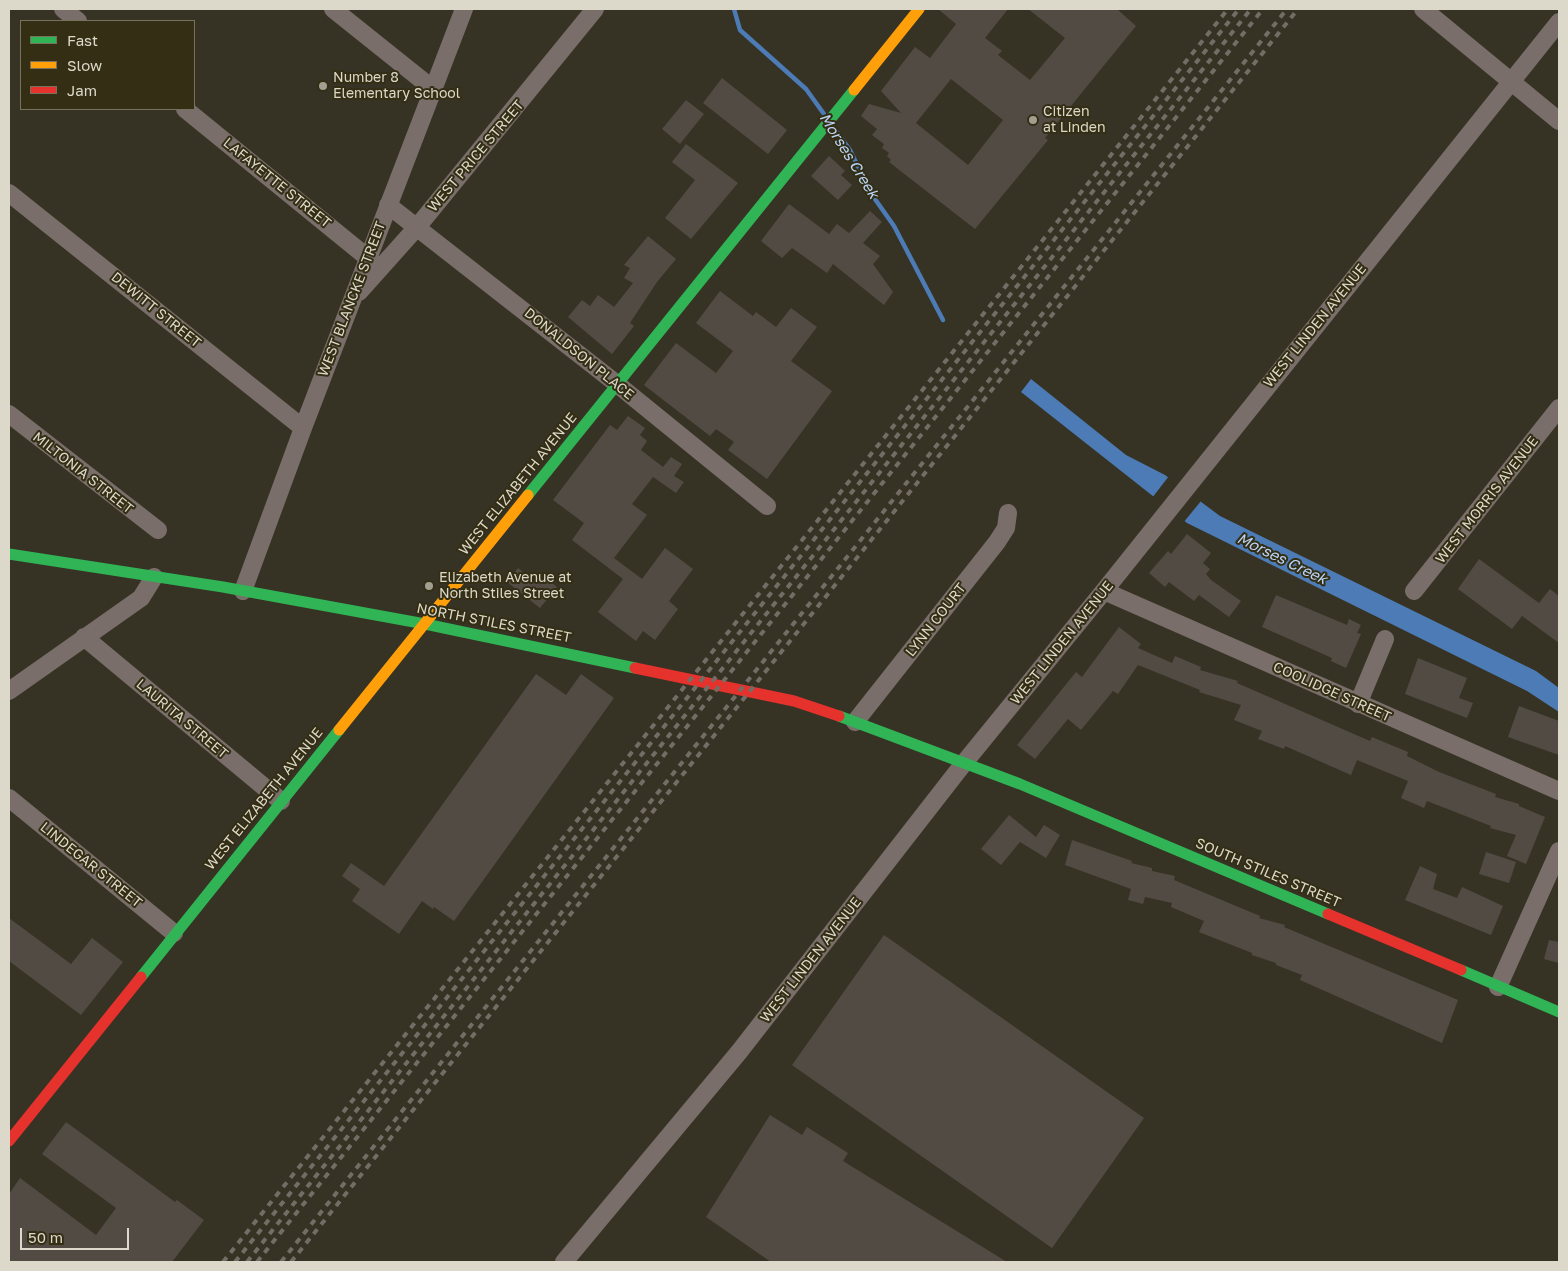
<!DOCTYPE html>
<style>
body{margin:0}
#map{position:relative;width:1568px;height:1271px;overflow:hidden;background:#363325;font-family:"Golos Text",sans-serif}
canvas{display:block}
.frame{position:absolute;inset:0;border:10px solid #dcd9ca;pointer-events:none}
.legend{position:absolute;left:20px;top:20px;width:175px;height:90px;box-sizing:border-box;background:#332e14;border:1px solid #77725d;margin:0;padding:6px 9px;list-style:none;font-size:15px;color:#dcd9ca}
.legend li{display:flex;align-items:center;gap:10px;height:25px}
.legend b{width:25px;border:1px solid #77725d}
.scale{position:absolute;left:20px;top:1228px;width:109px;height:22px;box-sizing:border-box;border:2px solid #dcd9ca;border-top:0;padding-left:6px;font-size:15px;line-height:18px;white-space:nowrap;color:#dcd9ca;-webkit-text-stroke:4px #332e14;paint-order:stroke}
</style>
<div id="map">
<canvas width="1568" height="1271"></canvas>
<div class="frame"></div>
<ul class="legend">
<li><b style="height:6px;background:#30b455"></b>Fast</li>
<li><b style="height:6px;background:#ff9f0a"></b>Slow</li>
<li><b style="height:6px;background:#e5322d"></b>Jam</li>
</ul>
<div class="scale">50 m</div>
</div>
<script>
const ctx = document.querySelector('canvas').getContext('2d');
ctx.lineJoin = 'round';
function fillPath(path, color) { ctx.fillStyle = color; ctx.fill(path, 'evenodd'); }
const shape = rows => new Path2D(rows.map(r => 'M' + r).join(''));
function trace(path, color, width, dash) { ctx.strokeStyle = color; ctx.lineWidth = width; ctx.lineCap = dash ? 'butt' : 'round'; ctx.setLineDash(dash || []); ctx.stroke(path); }
function write(font, color, halo, rows, align = 'center') {
  ctx.font = font + ' "Golos Text",sans-serif'; ctx.lineWidth = 4; ctx.setLineDash([]); ctx.textBaseline = 'middle'; ctx.strokeStyle = halo; ctx.fillStyle = color; for (const [text, x, y, turn = 0] of rows) {
    ctx.save(); ctx.translate(x, y); ctx.rotate((+turn || 0) * Math.PI / 180); ctx.textAlign = isNaN(turn) ? turn : align; if (halo) ctx.strokeText(text, 0, 0); ctx.fillText(text, 0, 0); ctx.restore();
  }
}
const water = shape([
 [1031,379,1126,455,1165,475,1220,516,1536,671,1559,688,1559,712,1527,691,1187,523,1021,392]
]);
const pier = shape([
 [1169,476,1201,501,1183,523,1152,498]
]);
const stream = shape([
 [734,9,740,30,806,89,824,114],
 [834,128,850,150,870,192,894,226,943,320]
]);
const building = shape([
 [938,9,1008,9,985,38,1002,51,998,55,1030,80,1065,38,1028,9,1117,9,1136,26,1045,138,1048,140,975,229,889,162,891,160,887,156,889,153,882,148,884,144,872,135,877,129,861,116,869,104,901,113,881,91,915,47,930,58,956,24],
 [951,79,1003,120,968,165,916,123],
 [722,78,787,130,768,154,703,103],
 [686,100,704,114,680,144,662,129],
 [686,144,738,183,691,239,665,218,695,180,672,162],
 [829,156,845,171,841,175,852,185,838,200,811,176],
 [789,204,829,234,837,224,849,233,870,211,882,222,863,243,880,256,873,264,893,292,884,305,833,264,827,273,792,248,782,258,761,241],
 [648,236,676,259,657,282,630,323,634,326,612,354,568,317,582,300,590,306,598,295,614,307,633,283,624,278,630,268,624,265],
 [720,291,753,316,756,312,776,327,791,308,817,327,791,361,832,391,767,479,728,450,734,442,716,429,710,436,644,385,676,343,716,373,733,351,696,323],
 [628,416,645,428,640,435,647,441,641,450,663,467,671,457,682,464,674,476,684,482,676,493,653,477,632,504,647,515,614,558,642,579,665,548,693,569,669,601,678,609,655,640,643,631,636,641,598,612,623,579,572,540,584,523,553,500,610,425,617,430],
 [1187,534,1211,553,1203,563,1210,569,1206,574,1211,580,1241,601,1229,617,1199,595,1194,601,1169,582,1165,587,1149,573,1168,551,1171,554],
 [1479,559,1539,603,1550,589,1559,596,1559,643,1522,616,1512,629,1458,589],
 [518,568,537,584,543,576,557,587,540,608,507,582],
 [1276,595,1347,625,1349,619,1361,625,1357,633,1361,634,1346,668,1331,661,1332,658,1262,627],
 [1119,627,1141,644,1138,648,1172,663,1175,656,1201,667,1200,670,1238,681,1237,683,1370,741,1372,737,1408,752,1407,756,1439,772,1496,794,1495,797,1519,804,1519,806,1545,817,1526,864,1507,856,1516,835,1490,828,1491,826,1427,801,1424,808,1401,798,1408,781,1357,760,1351,775,1285,746,1284,749,1258,739,1262,731,1234,720,1241,705,1199,692,1200,690,1138,665,1118,694,1113,691,1081,730,1068,719,1035,759,1017,745,1076,672,1082,677],
 [1418,658,1467,678,1459,698,1473,703,1467,718,1405,694],
 [536,674,566,695,581,674,614,698,454,921,434,907,433,909,422,901,399,934,352,901,360,889,342,876,351,863,384,886],
 [1519,706,1559,721,1559,755,1508,737],
 [1009,815,1036,837,1044,825,1060,835,1046,858,1020,842,1001,865,981,849],
 [1072,840,1132,861,1131,863,1152,868,1152,871,1175,876,1174,880,1260,916,1259,918,1285,925,1284,927,1458,1000,1442,1043,1300,980,1302,975,1276,965,1276,963,1252,955,1252,953,1199,932,1204,921,1171,907,1172,903,1145,897,1143,904,1128,900,1131,889,1065,865],
 [1486,852,1516,862,1509,883,1479,874],
 [1420,866,1437,874,1433,889,1457,898,1462,887,1503,906,1491,935,1405,900],
 [9,918,71,964,92,938,123,962,81,1015,9,961],
 [884,935,1144,1118,1052,1248,792,1065],
 [1549,940,1559,942,1559,963,1544,959],
 [770,1115,802,1135,807,1127,848,1153,843,1161,1007,1262,771,1262,706,1217],
 [66,1122,175,1202,177,1200,204,1220,172,1262,9,1262,9,1194,20,1178,96,1235,116,1208,42,1154]
]);
const street = shape([
 [63,9,78,21],
 [333,9,433,89],
 [1423,9,1559,121],
 [185,109,368,258],
 [9,193,303,428],
 [388,205,617,384,767,506],
 [359,292,418,226,595,9],
 [9,414,158,530],
 [243,591,303,428,464,9],
 [1104,591,1559,791],
 [1414,591,1559,408],
 [84,637,281,801],
 [9,691,141,598,154,577],
 [1358,704,1385,639],
 [855,722,997,542,1006,528,1008,513],
 [9,798,174,933],
 [1498,987,1559,851],
 [564,1262,739,1052,964,763,1104,591,1559,22]
]);
const fast = shape([
 [528,495,854,90],
 [9,554,223,587,425,624,635,668],
 [839,716,1020,784,1328,914],
 [1461,970,1559,1012],
 [141,977,339,730]
]);
const slow = shape([
 [854,90,919,9],
 [339,730,528,495]
]);
const jam = shape([
 [635,668,794,701,839,716],
 [1328,914,1461,970],
 [9,1141,141,977]
]);
const rail = shape([
 [223,1262,1228,9],
 [235,1262,1239,9],
 [247,1262,1251,9],
 [257,1262,1263,9],
 [281,1262,1287,9],
 [291,1262,1298,9]
]);
const markers = [
 [323,86,5,"#a29f90"],
 [1033,120,5,"#a29f90"],
 [429,586,5,"#a29f90"]
];
const poiNames = [
 ["Number 8",333,78],
 ["Elementary School",333,94],
 ["Citizen",1043,112],
 ["at Linden",1043,128],
 ["Elizabeth Avenue at",439,578],
 ["North Stiles Street",439,594]
];
const streetNames = [
 ["WEST PRICE STREET",476,156,-50],
 ["LAFAYETTE STREET",277,183,39],
 ["WEST BLANCKE STREET",352,299,-69],
 ["DEWITT STREET",156,310,39],
 ["WEST LINDEN AVENUE",1315,326,-51],
 ["DONALDSON PLACE",579,354,39],
 ["MILTONIA STREET",83,473,38],
 ["WEST ELIZABETH AVENUE",518,484,-51],
 ["WEST MORRIS AVENUE",1487,500,-52],
 ["LYNN COURT",936,620,-52],
 ["NORTH STILES STREET",494,623,11],
 ["WEST LINDEN AVENUE",1062,643,-51],
 ["COOLIDGE STREET",1332,692,24],
 ["LAURITA STREET",182,719,40],
 ["WEST ELIZABETH AVENUE",264,799,-51],
 ["LINDEGAR STREET",91,865,39],
 ["SOUTH STILES STREET",1268,873,23],
 ["WEST LINDEN AVENUE",811,960,-52]
];
const waterNames = [
 ["Morses Creek",849,156,58],
 ["Morses Creek",1282,559,26]
];
fillPath(water, '#4c7bb5');
fillPath(pier, '#363325');
trace(stream, '#4c7bb5', 4.5);
fillPath(building, '#524b44');
trace(street, '#796e6a', 18);
trace(fast, '#30b455', 11);
trace(slow, '#ff9f0a', 11);
trace(jam, '#e5322d', 11);
trace(rail, '#746d66', 4, [6, 6]);
for (const [x, y, r, color] of markers) { const dot = new Path2D(); dot.arc(x, y, r, 0, 2 * Math.PI); ctx.fillStyle = color; ctx.fill(dot); trace(dot, '#332e14', 2); }
write('14px', '#dcd9ca', '#332e14', poiNames, 'left');
write('14px', '#dcd9ca', '#332e14', streetNames);
write('italic 15px', '#bad5f9', '#332e14', waterNames);
</script>
